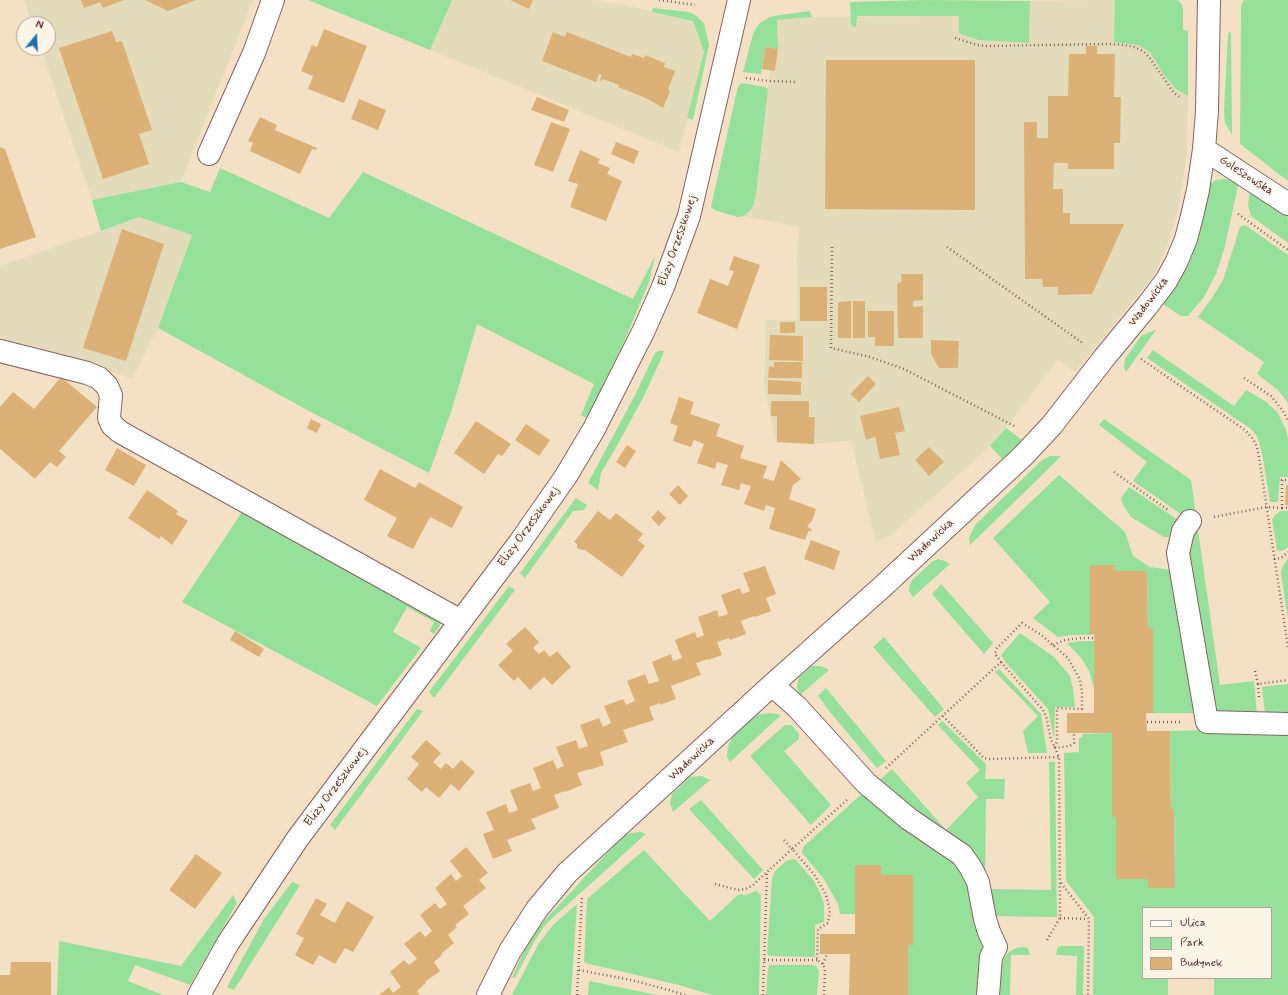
<!DOCTYPE html>
<style>
body{margin:0}
#map{position:relative;width:1288px;height:995px;overflow:hidden;background:#f4e1c5;font-family:Mynerve,sans-serif}
canvas{display:block}
.legend{position:absolute;left:1142px;top:907px;width:130px;height:72px;box-sizing:border-box;background:#fcf5e5;border:1px solid #b59f9b;margin:0;padding:5px 7px;list-style:none;font-size:12px;color:#4a1f2b}
.legend li{display:flex;align-items:center;gap:8px;height:20px}
.legend b{width:20px;border:1px solid #b59f9b}
.north{position:absolute;left:16px;top:16px;width:40px;height:40px;box-sizing:border-box;background:#fcf5e5;border:1px solid #b59f9b;border-radius:50%;rotate:18deg;font-size:11px;font-weight:700;line-height:16px;text-align:center;color:#4a1f2b}
.north::after{content:'';display:block;margin:auto;width:14px;height:18px;background:#1f6fb2;clip-path:polygon(50% 0,100% 100%,50% 72%,0 100%)}
</style>
<div id="map">
<canvas width="1288" height="995"></canvas>
<ul class="legend">
<li><b style="height:5px;background:#fff"></b>Ulica</li>
<li><b style="height:11px;background:#95e09b"></b>Park</li>
<li><b style="height:11px;background:#dcb178"></b>Budynek</li>
</ul>
<div class="north">N</div>
</div>
<script>
const ctx = document.querySelector('canvas').getContext('2d');
ctx.lineJoin = 'round';
function fillPath(path, color) { ctx.fillStyle = color; ctx.fill(path, 'evenodd'); }
const shape = rows => new Path2D(rows.map(r => 'M' + r).join(''));
function trace(path, color, width, dash) { ctx.strokeStyle = color; ctx.lineWidth = width; ctx.lineCap = dash ? 'butt' : 'round'; ctx.setLineDash(dash || []); ctx.stroke(path); }
function write(font, color, halo, rows, align = 'center') {
  ctx.font = font + ' Mynerve,sans-serif'; ctx.lineWidth = 3; ctx.setLineDash([]); ctx.textBaseline = 'middle'; ctx.strokeStyle = halo; ctx.fillStyle = color; for (const [text, x, y, turn = 0] of rows) {
    ctx.save(); ctx.translate(x, y); ctx.rotate((+turn || 0) * Math.PI / 180); ctx.textAlign = isNaN(turn) ? turn : align; if (halo) ctx.strokeText(text, 0, 0); ctx.fillText(text, 0, 0); ctx.restore();
  }
}
const built = shape([
 [24,0,253,0,181,182,92,200,41,48,48,48,48,24,32,24],
 [452,0,593,0,628,6,693,21,704,52,679,152,430,50],
 [1115,0,1115,42,1138,45,1150,52,1164,75,1176,89,1188,96,1187,154,1179,206,1168,245,1155,274,1075,372,1058,359,1015,416,990,446,936,495,888,537,876,542,851,441,815,444,776,443,764,386,766,320,798,320,797,256,799,227,744,216,750,211,754,204,756,194,770,70,775,70,778,49,777,20,812,17,959,16,959,33,978,40,1028,43,1030,1],
 [139,217,192,235,158,328,132,378,0,342,0,266,101,231]
]);
const green = shape([
 [308,0,452,0,430,50],
 [924,0,1030,1,1029,43,978,40,959,33,959,16,857,16,856,27,854,27,851,24,850,2],
 [1115,0,1176,0,1179,1,1182,5,1183,10,1183,30,1188,31,1188,96,1176,89,1164,75,1150,52,1138,45,1114,42],
 [1244,0,1288,0,1288,181,1240,144,1241,9,1242,3],
 [653,8,689,12,695,15,704,23,709,45,693,120,687,118,704,52,693,21,652,12],
 [810,11,812,17,777,20,778,49,765,47,761,74,743,72,753,34,756,28,760,23,770,17,780,15],
 [1231,32,1232,135,1225,123,1224,111,1228,33],
 [742,83,765,87,768,89,756,194,754,204,750,211,744,216,738,217,714,210,711,207,738,86],
 [220,168,329,218,363,172,633,299,655,256,649,282,623,344,587,418,581,415,594,384,477,324,452,409,429,473,309,411,158,328,192,235,139,217,101,231,92,200,181,182,210,192],
 [1225,179,1239,181,1225,246,1216,274,1204,297,1188,316,1181,316,1163,304,1174,285,1207,186,1216,180],
 [1250,189,1288,217,1288,243,1251,216,1248,206],
 [1245,225,1288,255,1288,403,1278,390,1257,374,1264,362,1198,317,1212,298,1223,280,1240,227],
 [1156,330,1126,372,1124,367,1125,359,1141,336,1150,332],
 [1153,350,1234,406,1246,390,1265,401,1278,413,1286,430,1288,438,1288,477,1280,477,1278,502,1270,502,1262,453,1257,436,1251,429,1147,358],
 [659,351,664,351,662,357,643,398,619,442,601,473,598,490,588,483,635,395,655,353],
 [1104,419,1191,480,1196,515,1188,516,1181,514,1133,481,1147,462,1099,425],
 [1006,428,1022,440,1002,459,990,446],
 [1050,456,1061,456,1037,480,970,545,969,538,975,525,1042,460],
 [1059,475,1125,532,1133,556,1150,567,1170,570,1196,713,1153,713,1153,628,1148,628,1147,571,1115,571,1115,565,1090,565,1090,635,1072,635,1058,637,1033,618,1050,602,993,538],
 [1129,487,1181,522,1169,537,1164,537,1131,517,1123,505,1121,498],
 [576,498,587,505,584,510,573,511,525,578,520,573],
 [244,509,441,622,439,627,434,634,430,631,434,622,407,607,393,632,421,648,377,706,182,602],
 [1281,511,1288,511,1288,547,1284,550,1280,551,1277,550,1272,519,1275,515],
 [1197,523,1220,685,1254,681,1257,714,1214,711,1187,558],
 [1288,558,1288,619,1281,573,1283,566],
 [938,559,945,561,950,564,913,597,909,591,910,584,912,580,933,561],
 [941,584,993,643,984,654,932,594],
 [509,586,515,590,434,698,429,692],
 [1020,633,1054,657,1070,676,1073,689,1075,707,1055,707,1054,739,1048,709,1006,663,1001,655],
 [884,637,944,709,935,717,873,647],
 [1081,641,1094,641,1094,688,1089,671,1082,659,1067,643],
 [812,666,821,666,829,670,800,695,797,687,799,677],
 [999,669,1041,714,1047,753,1028,753,1023,731,1038,716,995,672],
 [1288,684,1288,717,1265,714,1262,687],
 [826,688,886,761,877,768,830,712,818,696],
 [417,709,423,711,335,830,330,825],
 [771,713,781,715,730,762,727,757,728,746,734,735,754,715],
 [942,721,986,764,985,779,1005,779,1004,799,986,799,985,889,1051,890,1049,762,1055,762,1057,917,988,916,983,882,874,785,892,769,946,830,978,797,966,783,980,770,938,725],
 [785,725,791,725,799,734,799,739,784,751,831,805,811,825,750,756],
 [1252,729,1288,730,1288,995,1214,995,1214,978,1271,978,1271,908,1143,908,1143,978,1168,978,1168,995,1093,995,1094,917,1066,881,1064,753,1079,752,1079,738,1082,737,1082,734,1112,733,1112,817,1116,817,1116,879,1148,879,1148,888,1175,888,1174,810,1171,809,1170,731],
 [702,776,710,780,673,812,670,803,672,794,690,777],
 [865,791,934,842,965,873,987,949,979,970,977,995,908,995,908,945,913,945,913,875,881,875,881,865,855,865,855,914,840,914,838,904,824,879,802,853,803,847],
 [701,800,763,870,754,879,689,809],
 [641,832,646,834,546,924,534,942,515,978,512,977,526,947,535,932,544,921,622,837,631,833],
 [644,850,710,921,739,894,746,895,756,891,761,895,759,995,712,995,679,985,585,963,584,961,587,899],
 [793,859,796,860,814,881,820,893,824,904,824,922,815,925,815,957,769,956,767,953,772,879,775,871,786,861],
 [292,882,300,885,234,990,227,987,264,919],
 [233,895,237,903,190,985,135,965,128,981,163,995,57,995,59,941,181,966],
 [577,904,571,995,512,995,539,943,553,925],
 [1062,946,1084,946,1083,995,1076,995,1077,956,1056,955,1057,949,1058,947],
 [1024,947,1028,948,1030,955,1011,955,1010,995,1000,995,1001,971,1004,958,1009,952,1016,948],
 [770,965,814,965,817,967,819,971,817,995,766,995,768,968],
 [589,981,657,995,588,995]
]);
const building = shape([
 [81,0,124,0,103,8,100,2,84,8],
 [145,0,196,0,168,11],
 [510,0,533,0,529,9],
 [324,29,367,46,344,103,308,89,313,76,301,71,312,45,317,47],
 [112,31,116,42,122,41,152,130,139,134,149,164,103,179,59,48],
 [553,32,565,37,567,32,631,57,632,54,644,58,645,55,665,63,664,67,675,71,668,90,670,91,663,108,648,99,618,87,619,85,603,79,602,81,600,80,602,75,599,74,596,82,542,61],
 [1086,46,1097,46,1097,54,1115,54,1114,97,1121,97,1120,143,1114,143,1114,169,1068,169,1068,163,1054,163,1053,189,1063,189,1063,213,1070,213,1070,224,1124,224,1092,294,1058,295,1058,287,1043,287,1042,279,1025,279,1024,122,1037,122,1037,138,1048,138,1048,96,1068,96,1069,54,1086,54],
 [765,47,778,49,775,71,762,69],
 [826,60,975,60,975,210,825,209],
 [537,97,569,110,564,122,531,110],
 [359,99,386,110,378,130,351,119],
 [260,117,277,125,275,130,317,148,316,150,312,149,300,174,250,151,253,143,248,141],
 [551,122,570,129,553,172,534,165],
 [616,142,639,151,634,164,611,154],
 [0,147,5,149,36,237,0,249],
 [580,150,600,159,598,163,610,168,607,174,622,181,606,221,570,207,578,184,568,181],
 [122,229,164,244,126,361,83,348],
 [734,256,760,265,737,329,697,313,710,279,728,286,734,271,729,270],
 [901,274,923,274,923,300,913,301,913,307,923,306,923,338,898,338,897,284,902,281],
 [800,287,827,287,827,321,800,321],
 [851,301,851,338,838,338,838,302],
 [853,301,865,301,865,338,853,338],
 [868,311,894,311,894,346,875,346,875,337,868,337],
 [780,322,795,322,795,333,780,333],
 [770,335,803,336,803,361,769,360],
 [931,340,959,341,958,368,939,368,931,354],
 [774,362,802,362,802,378,768,378,769,366,774,367],
 [868,376,876,384,859,402,850,394],
 [61,377,97,407,59,451,66,457,57,467,50,462,35,479,0,449,0,407,13,392,34,409],
 [768,380,801,382,801,395,768,394],
 [679,397,694,402,690,414,720,424,716,436,744,446,740,458,767,466,763,478,774,481,781,460,801,479,793,485,789,499,816,509,812,521,807,526,812,530,811,532,809,530,805,540,769,529,775,508,766,505,764,511,744,504,751,486,741,483,739,490,721,485,728,465,717,462,715,469,697,463,704,444,694,440,691,447,673,441,678,426,670,423],
 [771,401,809,401,809,417,815,417,814,444,777,442,777,416,771,416],
 [899,407,905,431,895,433,900,455,880,459,875,437,866,440,860,416],
 [311,419,321,424,317,433,307,428],
 [476,421,511,444,502,456,498,454,484,474,454,453],
 [526,424,550,440,539,456,515,440],
 [627,445,636,451,625,468,616,462],
 [929,447,944,462,929,476,915,460],
 [117,448,146,465,134,486,105,470],
 [380,469,415,488,419,482,463,507,452,528,430,517,413,549,387,536,397,518,364,500],
 [678,485,688,496,680,505,669,494],
 [1286,485,1288,485,1288,505,1285,505],
 [147,490,178,511,176,514,188,521,172,545,161,536,159,539,128,518],
 [658,510,666,518,659,526,651,518],
 [598,511,610,520,616,513,643,534,638,540,645,546,622,577,585,550,582,550,577,548,577,544,574,542],
 [811,540,840,551,834,570,804,559],
 [1090,565,1115,565,1115,571,1147,571,1148,628,1153,628,1153,713,1146,713,1147,731,1170,731,1171,809,1174,809,1175,888,1148,888,1148,879,1116,879,1116,817,1112,817,1112,733,1067,733,1067,713,1094,713,1094,634,1090,635],
 [765,566,776,594,766,598,771,611,755,617,754,616,741,621,746,634,730,640,729,638,717,642,722,655,708,660,708,659,696,663,701,675,671,686,676,699,660,705,660,703,649,707,654,720,623,730,628,742,600,752,604,765,589,770,589,769,577,773,582,785,565,792,565,791,554,795,559,808,531,819,536,829,507,840,512,851,493,859,483,834,494,830,486,812,506,804,509,813,518,810,510,790,530,783,533,791,541,788,533,768,553,760,557,769,564,766,556,747,576,740,579,749,588,746,580,725,599,718,603,727,611,723,604,706,623,699,626,705,635,701,627,681,645,674,649,684,659,681,652,662,671,654,673,661,682,658,675,640,695,632,697,638,704,635,698,617,717,610,719,617,728,614,721,595,740,588,742,594,750,591,743,573],
 [525,627,539,642,533,648,539,654,544,650,550,657,557,651,571,667,552,685,544,677,530,690,518,677,514,681,498,665,513,651,506,644],
 [235,631,264,649,259,657,230,640],
 [426,740,441,753,433,762,441,769,446,763,453,769,461,760,475,772,459,791,451,784,439,798,426,787,422,792,407,779,419,764,411,757],
 [466,847,488,873,479,880,486,888,463,906,469,914,455,925,457,927,448,935,454,943,441,954,442,955,434,962,440,971,425,982,426,983,417,991,420,995,379,995,389,987,393,993,401,987,390,972,404,960,409,965,417,959,404,944,420,931,425,937,432,931,420,915,435,903,440,909,447,904,435,888,451,874,456,881,462,876,450,861],
 [196,854,222,873,195,909,169,890],
 [855,865,881,865,881,875,913,875,913,945,908,945,908,995,849,995,850,954,820,954,820,934,855,934],
 [316,898,327,904,320,915,335,923,347,901,374,917,353,952,345,948,335,964,319,955,313,965,295,955,304,938,296,934],
 [11,962,51,962,51,995,0,995,0,975,10,975]
]);
const path = shape([
 [659,0,695,5],
 [955,38,977,45,986,46,1112,44,1124,45,1134,47,1143,51,1149,57,1174,93,1181,98],
 [746,78,768,81,797,82],
 [1238,214,1288,250],
 [832,247,831,348,870,357,904,369,1016,427],
 [947,247,1084,344],
 [1141,359,1245,430,1253,439,1257,447,1259,457,1288,647],
 [1244,378,1271,396,1283,411,1288,421],
 [1114,472,1168,510],
 [1282,508,1288,508],
 [1214,517,1266,507,1282,508,1282,480,1288,480],
 [1274,559,1281,558,1288,552],
 [1053,645,1065,640,1081,638,1094,638],
 [1001,662,1043,710,1046,716,1051,740,1055,747],
 [1255,671,1258,684,1288,680],
 [1258,684,1259,698],
 [943,716,984,758,989,759,1059,757],
 [1147,722,1183,722],
 [886,768,1001,662,995,654,996,649,1022,623,1040,634,1068,658,1080,680,1082,693,1082,709,1057,708,1057,741,1055,748],
 [1061,883,1089,919,1088,995],
 [715,884,738,890,746,889,753,885,767,872],
 [1060,918,1088,919],
 [1047,940,1060,918,1059,757,1055,748,1070,746,1074,743,1074,734],
 [764,960,817,960],
 [823,964,827,954],
 [579,970,631,980,669,990,685,995],
 [577,995,582,896],
 [763,995,767,872,792,849,783,839],
 [824,995,825,970,823,964,817,960,818,929,828,923,830,910,826,895,820,884,813,873,792,849,848,799]
]);
const minor = shape([
 [1204,149,1288,204],
 [209,154,254,53,273,0],
 [0,351,87,373,99,378,107,386,111,395,109,418,112,425,120,432,461,621],
 [1190,521,1183,531,1178,553,1207,722,1288,724],
 [772,685,797,707,866,783,909,819,962,855,971,868,978,882,985,919,989,932,996,947,991,957,988,995],
 [199,995,228,943,298,838,520,542,566,476,594,429,644,330,663,287,689,216,739,0],
 [488,995,510,951,537,909,567,873,772,685,881,588,1023,456,1052,425,1104,358,1147,306,1166,281,1176,263,1186,239,1192,216,1198,190,1204,149,1207,111,1209,0]
]);
const streetNames = [
 ["Goleszowska",1246,176,33],
 ["Elizy Orzeszkowej",678,241,-71],
 ["Wadowicka",1149,302,-53],
 ["Elizy Orzeszkowej",529,527,-54],
 ["Wadowicka",931,541,-43],
 ["Wadowicka",692,759,-43],
 ["Elizy Orzeszkowej",336,787,-53]
];
fillPath(built, '#e4dbba');
fillPath(green, '#95e09b');
fillPath(building, '#dcb178');
trace(minor, '#866361', 24);
trace(path, '#866361', 2.5, [1, 3]);
trace(minor, '#fff', 22);
write('12px', '#4a1f2b', '#fcf5e5', streetNames);
</script>
